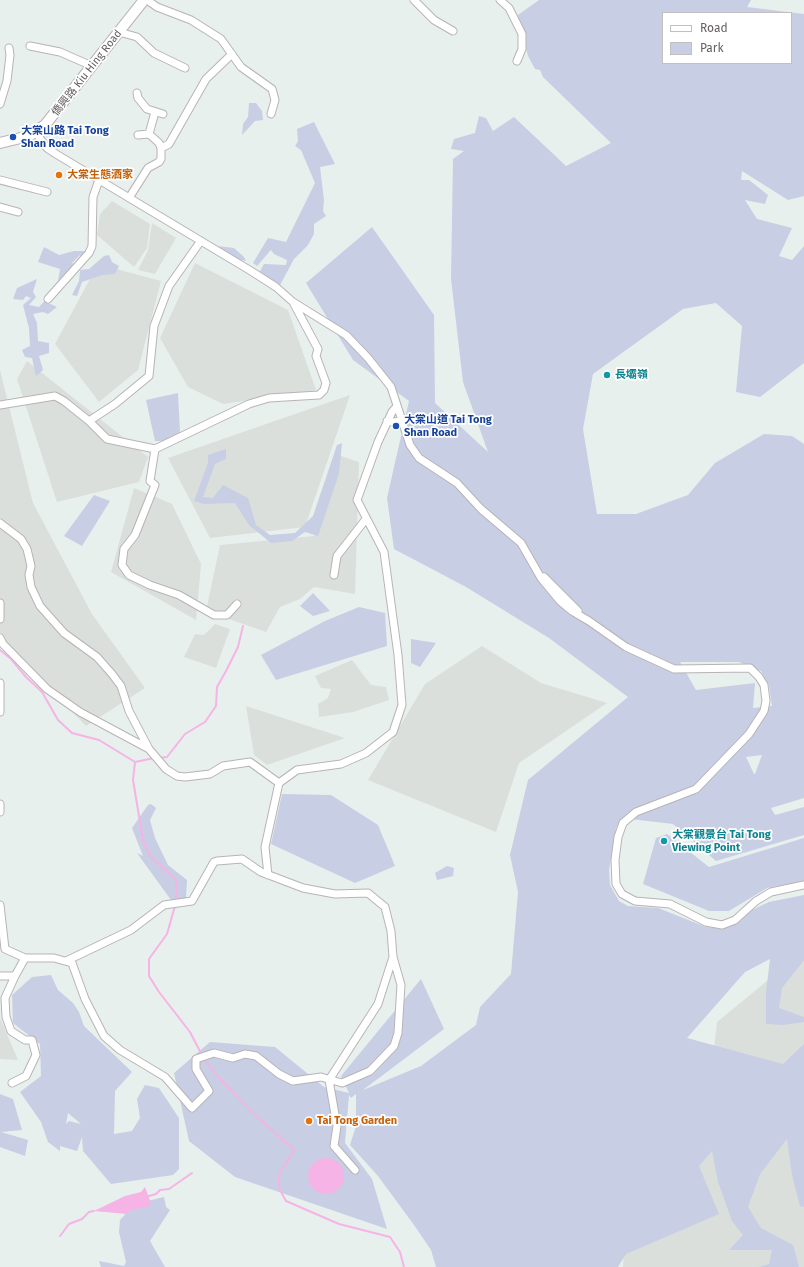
<!DOCTYPE html>
<meta charset="utf-8">
<style>
body{margin:0}
#map{position:relative;width:804px;height:1267px;overflow:hidden;background:#e8f0ed;font-family:"Fira Sans",sans-serif}
canvas{display:block}
.legend{position:absolute;left:662px;top:12px;width:130px;height:52px;box-sizing:border-box;background:#fff;border:1px solid #c2bfc1;margin:0;padding:5px 7px;list-style:none;font-size:12px;color:#666064}
.legend li{display:flex;align-items:center;gap:8px;height:20px}
.legend b{width:20px;border:1px solid #c2bfc1}
</style>
<div id="map">
<canvas width="804" height="1267"></canvas>
<ul class="legend">
<li><b style="height:5px;background:#fff"></b>Road</li>
<li><b style="height:11px;background:#c8cee4"></b>Park</li>
</ul>
</div>
<script>
const ctx = document.querySelector('canvas').getContext('2d');
ctx.lineJoin = 'round';
function fillPath(path, color) { ctx.fillStyle = color; ctx.fill(path, 'evenodd'); }
const shape = rows => new Path2D(rows.map(r => 'M' + r).join(''));
function trace(path, color, width, dash) { ctx.strokeStyle = color; ctx.lineWidth = width; ctx.lineCap = dash ? 'butt' : 'round'; ctx.setLineDash(dash || []); ctx.stroke(path); }
function write(font, color, halo, rows, align = 'center') {
  ctx.font = font + ' "Fira Sans","Noto Sans TC",sans-serif'; ctx.lineWidth = 3.5; ctx.setLineDash([]); ctx.textBaseline = 'middle'; ctx.strokeStyle = halo; ctx.fillStyle = color; for (const [text, x, y, turn = 0] of rows) {
    ctx.save(); ctx.translate(x, y); ctx.rotate((+turn || 0) * Math.PI / 180); ctx.textAlign = isNaN(turn) ? turn : align; if (halo) ctx.strokeText(text, 0, 0); ctx.fillText(text, 0, 0); ctx.restore();
  }
}
const industrial = shape([
 [112,201,150,224,147,248,134,267,97,235,100,214],
 [152,223,176,238,155,274,138,270,148,250],
 [195,263,288,310,316,390,223,404,188,387,160,338],
 [98,264,161,281,138,370,99,402,55,344],
 [27,361,148,457,139,482,57,502,17,379],
 [0,370,33,503,92,614,145,688,86,726,3,641,0,633],
 [350,395,305,527,210,538,168,458],
 [338,455,359,462,355,594,314,587,300,599,280,607,266,632,206,611,220,545,314,536],
 [134,488,172,504,201,564,196,620,111,572],
 [215,624,230,629,216,668,184,657,195,634,204,635],
 [482,646,541,683,607,703,519,763,496,832,368,780,425,684],
 [352,660,371,685,386,687,389,700,353,712,319,717,318,704,328,698,331,689,321,688,315,676],
 [246,706,345,738,267,765,254,755],
 [800,954,804,954,804,1067,712,1067,717,1022],
 [0,1018,18,1060,0,1059],
 [804,1128,804,1267,623,1267,625,1235,704,1140]
]);
const green = shape([
 [539,0,751,0,747,7,804,14,804,196,788,200,742,171,741,180,749,180,768,195,765,204,745,200,757,219,792,228,779,256,792,260,804,246,804,363,760,397,736,392,742,326,716,303,683,309,593,374,583,429,597,514,636,514,688,495,715,463,764,434,792,436,804,444,804,798,771,808,775,815,804,807,804,835,716,861,673,824,622,818,616,828,609,870,610,885,619,901,628,906,658,908,706,927,724,928,738,923,752,910,769,902,804,895,804,960,782,988,779,1008,804,1017,804,1022,783,1025,766,1024,766,992,770,959,745,972,687,1038,783,1064,804,1044,804,1207,800,1206,792,1175,787,1139,760,1174,748,1207,761,1228,793,1245,799,1267,759,1267,769,1264,772,1250,729,1250,743,1235,732,1221,718,1182,712,1151,699,1166,719,1214,626,1254,618,1267,436,1267,431,1250,414,1225,378,1176,350,1145,356,1126,356,1094,351,1098,349,1095,345,1143,372,1179,387,1229,235,1177,189,1141,174,1073,210,1042,275,1047,324,1087,349,1093,341,1076,421,979,444,1029,363,1090,421,1066,476,1025,480,1007,511,974,518,892,510,855,528,780,628,697,549,638,466,587,394,549,387,498,409,401,353,360,306,283,372,227,434,315,435,403,488,452,463,382,451,279,453,159,464,151,451,149,454,139,475,133,479,116,486,118,493,131,514,117,566,166,611,143,543,77,540,70,535,69,528,56,518,15],
 [663,13,791,13,791,63,663,63],
 [680,662,739,662,761,671,769,685,772,706,753,708,755,683,696,690],
 [762,755,755,774,754,774,746,757],
 [249,103,256,103,262,111,263,120,255,121,242,135,243,124,248,117],
 [314,122,335,164,320,167,324,200,323,211,326,216,314,224,314,234,308,245,294,259,279,287,269,278,259,273,264,264,286,265,287,260,274,254,271,250,257,266,253,263,268,238,286,242,315,183,301,150,295,146,298,141,297,129],
 [217,246,234,248,244,257,246,261,233,259],
 [44,247,59,255,74,251,87,251,81,258,80,255,72,263,74,264,58,281,60,269,38,262],
 [109,255,112,262,119,266,115,274,102,275,82,282,77,296,72,295,79,281,80,270,89,269,104,256],
 [37,279,33,292,36,297,29,305,39,307,47,298,50,301,46,302,57,307,48,314,43,312,33,314,37,323,38,341,49,343,49,353,39,356,43,370,36,376,32,358,25,357,22,350,30,346,29,328,23,305,31,298,26,296,23,300,13,299,17,288],
 [178,393,180,433,168,441,155,441,146,400],
 [342,443,339,474,318,536,305,532,292,541,271,543,249,525,235,503,204,504,194,501,208,463,208,455,226,449,226,459,215,464,203,497,213,498,223,485,248,498,256,525,270,535,295,533,313,516,337,445],
 [94,495,110,501,82,546,64,536],
 [313,593,330,611,313,616,300,606],
 [359,607,385,613,387,646,276,680,261,655,325,621],
 [411,639,436,643,420,667,411,663],
 [282,794,331,795,378,825,395,866,355,883,271,844],
 [151,804,156,808,150,820,155,838,168,865,187,880,186,898,171,900,137,853,143,856,132,828,148,805],
 [667,834,709,867,804,838,804,881,767,888,729,911,709,911,643,884,656,838],
 [447,866,454,868,453,876,437,880,435,873],
 [51,975,58,990,73,1003,79,1012,84,1026,132,1072,115,1091,114,1134,132,1131,140,1118,137,1099,145,1085,159,1088,179,1118,179,1169,173,1175,111,1184,83,1151,82,1137,77,1151,60,1146,60,1151,48,1142,41,1122,20,1092,41,1076,40,1044,13,1023,12,995,32,977],
 [68,1113,81,1124,69,1121,66,1124],
 [0,1094,13,1099,22,1130,1,1132,28,1140,25,1156,0,1147],
 [164,1197,166,1207,170,1210,150,1241,165,1267,101,1267,99,1261,124,1266,126,1262,119,1232,120,1220,135,1204]
]);
const water = shape([
 '308 1176a18 18 0 1 1 36 0a18 18 0 1 1-36 0Z',
 [145,1187,151,1203,148,1207,131,1210,127,1214,94,1211,125,1196,141,1192]
]);
const stream = shape([
 [0,650,11,659,26,677,42,692,58,720,72,733,99,740,135,762,154,758],
 [158,758,167,757,185,734,205,722,216,706,217,687,226,671,238,647,243,626],
 [135,762,133,780,143,840,150,856,176,880,177,894,176,902],
 [175,906,167,934,149,959,149,976,159,992,190,1032,204,1059,219,1078,253,1113,294,1150,279,1175,279,1188,286,1201,339,1224,390,1237,400,1252,404,1267],
 [149,1196,156,1194,160,1190,169,1189,192,1173],
 [60,1236,69,1224,82,1219,89,1212,94,1211]
]);
const street = shape([
 [147,0,157,7,191,20,221,39,241,67,272,89,275,100,271,114],
 [414,0,434,20,453,31],
 [500,0,509,8,522,34,522,49,517,61],
 [119,32,137,37,154,53,185,68],
 [30,46,60,52,92,66],
 [137,93,138,98,147,109,163,114],
 [0,104,7,81,10,55,9,48],
 [36,133,47,148,56,154,251,271,276,287,293,302,346,335,368,358,391,387,410,445,419,458,457,483,481,509,521,543,541,578,560,601,572,611,589,621,626,647,674,669,750,668,759,677,764,685,766,701,764,711,749,734,696,789,636,812,623,823,618,837,615,860,616,884,622,894,635,901,670,904,706,922,722,925,735,920,756,901,771,892,804,885],
 [138,135,149,134,155,112],
 [161,148,169,144,206,79,232,54],
 [0,180,47,192],
 [129,198,148,168,159,162,161,159,161,148,159,143,149,134],
 [0,207,18,212],
 [48,299,89,253,92,246,93,197,99,180],
 [0,405,55,396,64,401,89,421,107,439,155,449,249,404,269,398,319,395,324,390,326,383,316,356,318,349,294,304],
 [89,421,115,404,149,376,154,326,169,286,200,242],
 [387,421,393,422,402,421],
 [155,449,150,481,155,485,135,535,124,549,122,565,129,575,150,585,179,595,214,615,227,615,237,604],
 [0,523,21,539,27,549,31,566,29,575,31,587,40,606,64,633,97,657,112,674,121,686,129,711,149,749,166,769,177,776,185,777,210,774,223,766,250,762,279,783],
 [334,575,337,556,366,519],
 [544,577,578,611],
 [0,603,0,619],
 [0,638,3,644,47,689,80,712,149,749],
 [0,683,0,712],
 [0,804,0,812],
 [268,875,265,847,279,783,297,770,341,764,366,753,393,732,402,705,398,655,384,552,357,500,378,442,392,412,397,406],
 [0,905,5,949,25,958,54,958,72,963,85,999,104,1036,120,1050,165,1077,192,1108,209,1091,196,1069,196,1059,214,1053,233,1058,245,1054,256,1056,279,1074,293,1081,321,1077,342,1083,370,1071,394,1046,398,1033,401,985,393,957],
 [66,961,131,930,164,905,192,901,214,862,217,861,242,859,261,872,303,888,335,894,368,893,385,907,391,931,393,957,378,1004,329,1080,337,1126,334,1146,355,1170],
 [0,976,15,976,25,958],
 [12,1083,26,1076,36,1055,32,1040,25,1040,11,1031,6,1017,5,998,15,976]
]);
const secondary = shape([
 [0,143,29,136,45,125,144,0]
]);
const markers = [
 [13,137,4,"#1a4fb4"],
 [59,175,4,"#e8710a"],
 [607,375,4,"#0f9aa8"],
 [396,426,4,"#1a4fb4"],
 [664,841,4,"#0f9aa8"],
 [309,1121,4,"#e8710a"]
];
const streetNames = [
 ["僑興路 Kiu Hing Road",87,73,-52]
];
const transitNames = [
 ["大棠山路 Tai Tong",21,131],
 ["Shan Road",21,144],
 ["大棠山道 Tai Tong",404,420],
 ["Shan Road",404,433]
];
const foodNames = [
 ["大棠生態酒家",67,175],
 ["Tai Tong Garden",317,1121]
];
const cultureNames = [
 ["長壩嶺",615,375],
 ["大棠觀景台 Tai Tong",672,835],
 ["Viewing Point",672,848]
];
fillPath(industrial, '#dadfdc');
fillPath(green, '#c8cee4');
fillPath(water, '#f5b3e6');
trace(stream, '#f5b3e6', 2);
trace(street, '#b8b3b6', 9);
trace(secondary, '#b9b2b6', 12);
trace(street, '#fff', 7);
trace(secondary, '#fff', 10);
for (const [x, y, r, color] of markers) { const dot = new Path2D(); dot.arc(x, y, r, 0, 2 * Math.PI); ctx.fillStyle = color; ctx.fill(dot); trace(dot, '#fff', 1.5); }
write('11px', '#666064', '#fff', streetNames);
write('bold 11px', '#164399', '#fff', transitNames, 'left');
write('bold 11px', '#c56008', '#fff', foodNames, 'left');
write('bold 11px', '#0d838f', '#fff', cultureNames, 'left');
</script>
